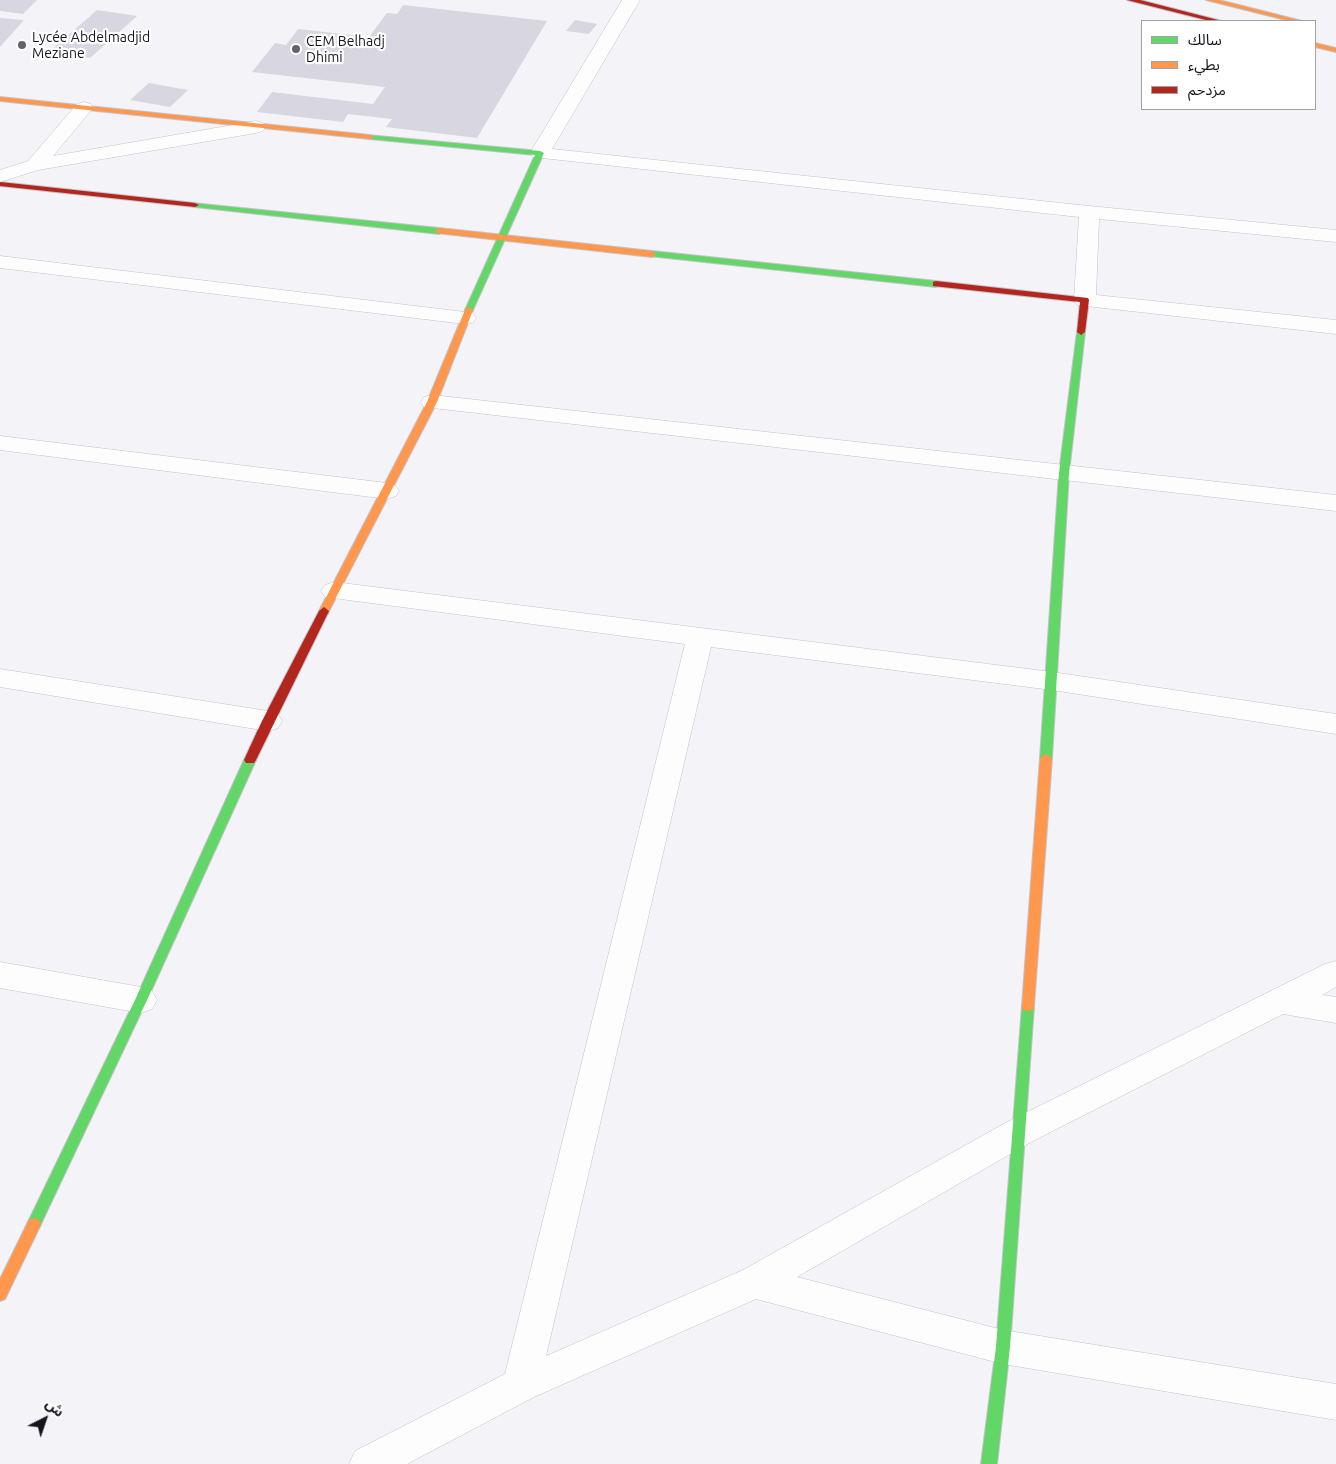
<!DOCTYPE html>
<meta charset="utf-8">
<style>
body{margin:0}
#map{position:relative;width:1336px;height:1464px;overflow:hidden;background:#f3f3f8;font-family:Ubuntu,"Noto Sans Arabic",sans-serif}
canvas{display:block}
.legend{position:absolute;left:1141px;top:20px;width:175px;height:90px;box-sizing:border-box;background:#fff;border:1px solid #a2a1a5;margin:0;padding:6px 9px;list-style:none;font-size:15px;color:#16151e}
.legend li{display:flex;align-items:center;gap:10px;height:25px}
.legend b{width:25px;border:1px solid #a2a1a5}
.north{position:absolute;left:20px;top:1394px;width:50px;height:50px;-webkit-text-stroke:4px #fff;paint-order:stroke;rotate:41deg;font-size:14px;font-weight:700;line-height:20px;text-align:center;color:#16151e}
.north::after{content:'';display:block;margin:auto;width:18px;height:22px;background:#16151e;clip-path:polygon(50% 0,100% 100%,50% 72%,0 100%)}
</style>
<div id="map">
<canvas width="1336" height="1464"></canvas>
<ul class="legend">
<li><b style="height:6px;background:#63d668"></b>سالك</li>
<li><b style="height:6px;background:#ff974d"></b>بطيء</li>
<li><b style="height:6px;background:#b3261e"></b>مزدحم</li>
</ul>
<div class="north">ش</div>
</div>
<script>
const ctx = document.querySelector('canvas').getContext('2d');
ctx.lineJoin = 'round';
function fillPath(path, color) { ctx.fillStyle = color; ctx.fill(path, 'evenodd'); }
const shape = rows => new Path2D(rows.map(r => 'M' + r).join(''));
function trace(path, color, width, dash) { ctx.strokeStyle = color; ctx.lineWidth = width; ctx.lineCap = dash ? 'butt' : 'round'; ctx.setLineDash(dash || []); ctx.stroke(path); }
function write(font, color, halo, rows, align = 'center') {
  ctx.font = font + ' Ubuntu,sans-serif'; ctx.lineWidth = 4.5; ctx.setLineDash([]); ctx.textBaseline = 'middle'; ctx.strokeStyle = halo; ctx.fillStyle = color; for (const [text, x, y, turn = 0] of rows) {
    ctx.save(); ctx.translate(x, y); ctx.rotate((+turn || 0) * Math.PI / 180); ctx.textAlign = isNaN(turn) ? turn : align; if (halo) ctx.strokeText(text, 0, 0); ctx.fillText(text, 0, 0); ctx.restore();
  }
}
const building = shape([
 [0,0,37,0,23,14,0,11],
 [403,5,547,21,477,138,386,127,392,119,348,114,343,122,257,112,272,92,373,104,385,87,252,72,275,43,286,45,298,29,369,37,387,13,397,14],
 [97,10,137,16,90,58,49,52],
 [0,18,24,20,0,47],
 [575,20,597,24,589,34,566,31],
 [149,83,188,90,170,107,130,100]
]);
const street = shape([
 [622,0,640,0,552,149,1089,206,1336,230,1336,242,1099,219,1096,295,1336,320,1336,334,1077,305,1074,300,1079,217,533,157,530,153,622,0],
 [84,102,91,104,93,108,53,156,256,121,263,123,265,127,263,131,256,133,38,170,0,182,0,170,28,161,77,104,84,102],
 [0,256,465,312,473,313,476,318,473,323,465,324,0,268,0,256],
 [432,395,1336,495,1336,511,424,407,421,402,424,397,432,395],
 [0,436,387,483,396,486,399,491,396,496,387,499,0,450,0,436],
 [334,582,1052,672,1336,714,1336,734,1052,690,711,647,546,1356,743,1270,1007,1122,1325,964,1336,961,1336,987,1322,995,1336,997,1336,1023,1283,1014,1031,1142,797,1277,1003,1330,1336,1384,1336,1420,1003,1364,756,1299,534,1397,407,1464,349,1464,355,1451,505,1374,685,644,325,597,321,591,325,585,334,582],
 [0,669,268,711,278,714,282,721,278,728,268,731,0,687,0,669],
 [0,962,141,987,152,991,157,1000,152,1009,141,1013,0,988,0,962]
]);
const fast = shape([
 [367,135,540,151,544,153,472,312,466,312,465,310,535,155,370,139,366,137,367,135],
 [192,203,439,228,443,231,439,234,195,207,191,205,192,203],
 [652,251,936,281,940,284,936,287,649,256,649,252,652,251],
 [1081,329,1085,332,1069,473,1052,758,1046,762,1040,758,1059,473,1077,332,1081,329],
 [250,756,256,760,147,1000,39,1228,34,1230,29,1228,27,1224,29,1220,135,1000,244,760,250,756],
 [1028,1001,1033,1002,1034,1006,1010,1347,997,1464,981,1464,996,1347,1022,1006,1023,1002,1028,1001]
]);
const slow = shape([
 [1206,0,1219,0,1302,21,1290,21,1206,0],
 [1315,43,1336,48,1336,52,1315,47,1315,43],
 [0,97,370,135,374,137,370,139,0,101,0,97],
 [439,228,652,251,656,254,652,257,436,233,435,231,439,228],
 [469,307,473,310,437,402,329,611,328,614,320,614,319,611,427,402,465,310,469,307],
 [1046,754,1052,758,1034,1006,1033,1010,1028,1011,1023,1010,1022,1006,1040,758,1046,754],
 [34,1218,39,1220,41,1224,5,1299,0,1301,0,1279,29,1220,34,1218]
]);
const jam = shape([
 [1127,0,1140,0,1222,21,1210,21,1127,0],
 [0,182,195,203,199,205,195,207,0,186,0,182],
 [936,281,1088,298,1089,300,1085,332,1081,335,1077,332,1080,302,933,286,933,282,936,281],
 [324,607,329,611,256,760,254,763,246,763,244,760,262,721,319,611,324,607]
]);
const markers = [
 [22,45,5,"#63636a"],
 [296,49,5,"#63636a"]
];
const farPoinames = [
 ["Lycée Abdelmadjid",32,37],
 ["Meziane",32,53],
 ["CEM Belhadj",306,41],
 ["Dhimi",306,57]
];
fillPath(building, '#d8d6e0');
trace(street, '#c3c2ca', 1);
trace(fast, '#c3c2ca', 2);
trace(slow, '#c3c2ca', 2);
trace(jam, '#c3c2ca', 2);
fillPath(street, '#fdfdfe');
fillPath(fast, '#63d668');
fillPath(slow, '#ff974d');
fillPath(jam, '#b3261e');
for (const [x, y, r, color] of markers) { const dot = new Path2D(); dot.arc(x, y, r, 0, 2 * Math.PI); ctx.fillStyle = color; ctx.fill(dot); trace(dot, '#fff', 2); }
write('14px', '#16151e', '#fff', farPoinames, 'left');
</script>
